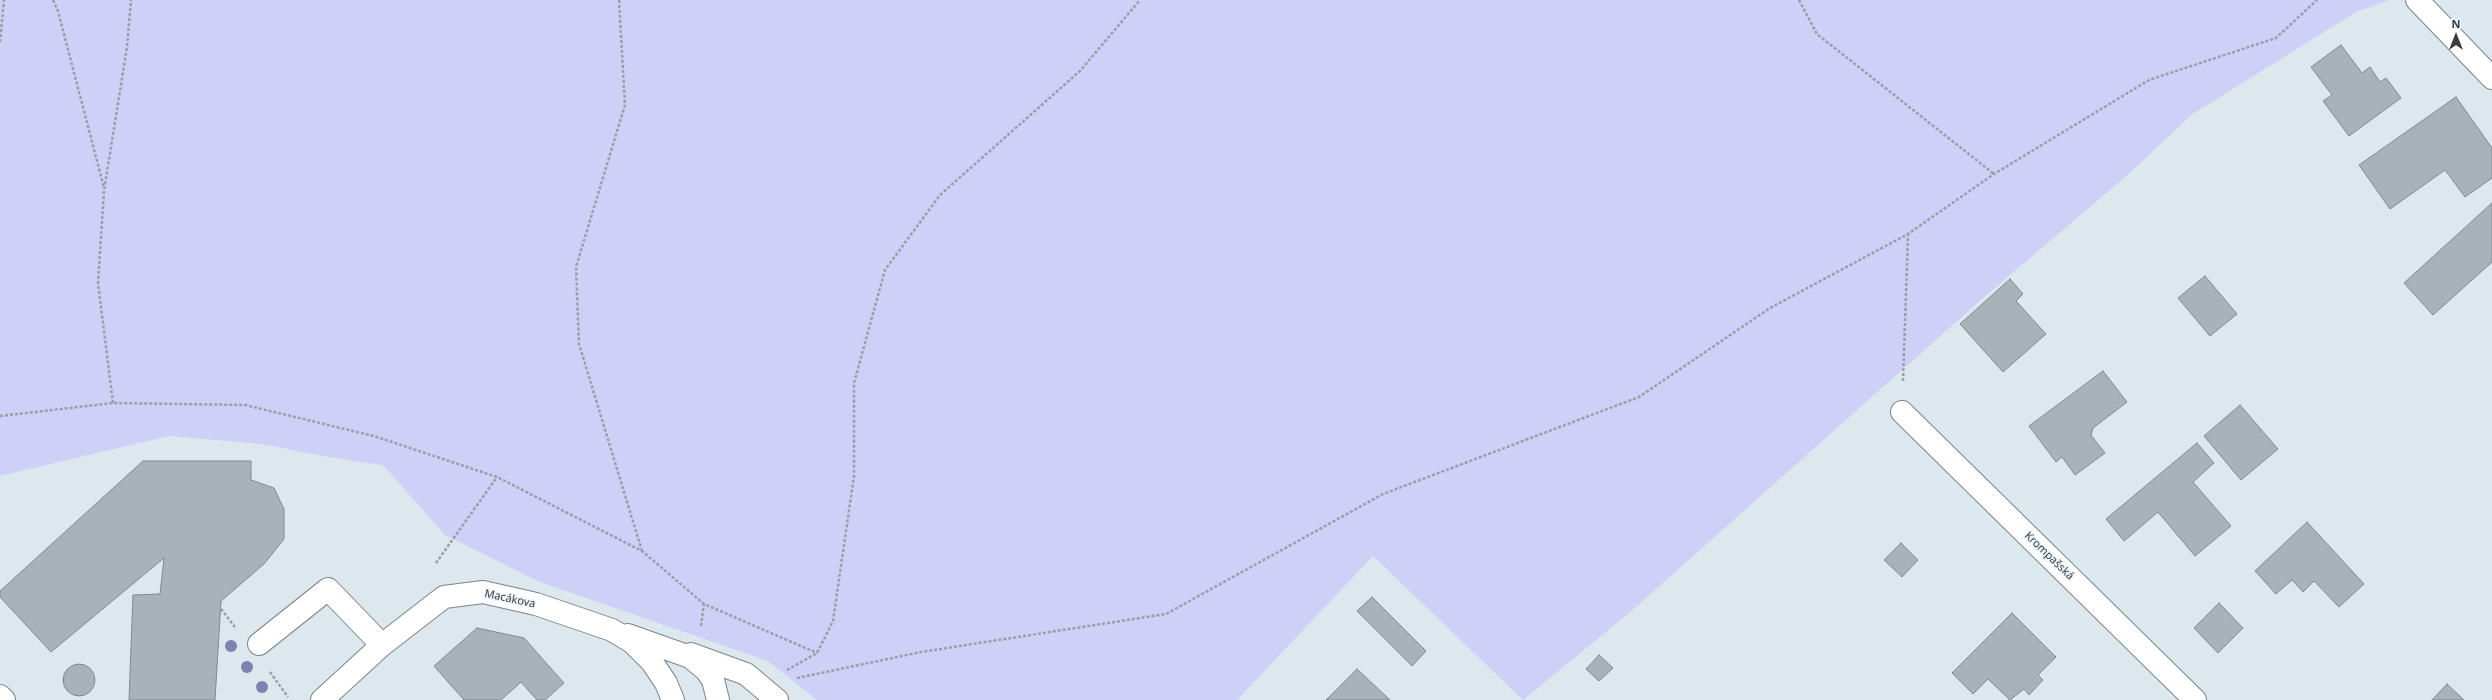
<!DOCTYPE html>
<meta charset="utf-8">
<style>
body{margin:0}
#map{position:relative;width:2492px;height:700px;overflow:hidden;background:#dde7ee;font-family:"Noto Sans",sans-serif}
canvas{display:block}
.north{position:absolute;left:2436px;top:16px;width:40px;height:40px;-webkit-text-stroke:3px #ebf4fb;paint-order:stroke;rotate:0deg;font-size:11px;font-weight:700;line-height:16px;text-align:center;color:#3a3d40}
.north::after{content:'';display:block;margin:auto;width:14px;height:18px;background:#3a3d40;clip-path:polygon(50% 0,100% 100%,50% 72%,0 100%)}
</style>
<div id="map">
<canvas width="2492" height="700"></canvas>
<div class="north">N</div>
</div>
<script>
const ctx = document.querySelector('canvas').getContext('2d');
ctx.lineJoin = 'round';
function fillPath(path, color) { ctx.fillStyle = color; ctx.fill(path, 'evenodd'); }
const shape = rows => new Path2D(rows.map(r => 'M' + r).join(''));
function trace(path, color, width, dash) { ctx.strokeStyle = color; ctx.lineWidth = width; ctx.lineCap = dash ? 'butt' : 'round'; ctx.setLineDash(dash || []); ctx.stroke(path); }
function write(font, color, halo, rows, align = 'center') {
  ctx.font = font + ' "Noto Sans",sans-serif'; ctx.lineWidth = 3; ctx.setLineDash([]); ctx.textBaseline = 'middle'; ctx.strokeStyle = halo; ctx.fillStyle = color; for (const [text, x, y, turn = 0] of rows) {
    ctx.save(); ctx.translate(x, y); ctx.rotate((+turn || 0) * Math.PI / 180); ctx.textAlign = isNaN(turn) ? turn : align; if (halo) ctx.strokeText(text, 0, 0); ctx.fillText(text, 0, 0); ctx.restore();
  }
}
const green = shape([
 [0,0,2389,0,2356,12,2191,115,2132,171,1983,298,1629,613,1523,700,1373,556,1237,700,817,700,768,661,540,582,445,535,383,465,322,456,263,444,169,436,0,476]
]);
const building = shape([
 [2341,45,2362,73,2370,67,2380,82,2386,78,2401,98,2349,136,2323,101,2332,95,2311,67,2341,45],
 [2456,97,2492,148,2492,178,2465,197,2445,170,2390,209,2359,165,2456,97],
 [2492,203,2492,262,2433,315,2404,283,2492,203],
 [2205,276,2237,314,2210,336,2178,298,2205,276],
 [2010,279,2023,294,2016,301,2046,334,2003,372,1960,324,2010,279],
 [2103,371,2127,402,2093,428,2091,435,2105,453,2075,475,2062,457,2056,462,2029,426,2103,371],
 [2240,405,2278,449,2241,480,2204,436,2240,405],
 [2197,443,2214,463,2193,482,2231,526,2195,556,2158,512,2124,541,2106,519,2197,443],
 [143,461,251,461,251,480,274,488,284,509,284,539,264,564,221,601,215,700,129,700,133,595,160,594,164,558,51,652,0,597,0,591,143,461],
 [2307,522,2364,584,2339,607,2314,581,2303,592,2292,580,2276,594,2255,571,2307,522],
 [1901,543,1918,560,1902,577,1884,560,1901,543],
 [1372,597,1426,651,1412,666,1357,611,1372,597],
 [2219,603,2243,628,2218,653,2194,628,2219,603],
 [2012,613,2056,657,2038,675,2043,680,2029,695,2024,689,2010,700,1988,679,1973,694,1952,673,2012,613],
 [477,628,524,638,564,683,545,700,537,700,521,682,501,700,464,700,434,666,477,628],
 [1599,655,1613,668,1599,681,1586,669,1599,655],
 '63 680a16 16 0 1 1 32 0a16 16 0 1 1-32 0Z',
 [1357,669,1390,700,1326,700,1357,669],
 [2447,684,2464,700,2432,700,2447,684]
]);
const path = shape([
 [53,0,58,11,104,188],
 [619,0,625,105,576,267,579,344,642,551],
 [1799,0,1817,34,1994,174],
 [0,42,4,0],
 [1903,381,1908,235],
 [113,403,98,283,104,191,127,47,131,0],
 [0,416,113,403,245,405,374,436,497,477,642,551,704,604,817,653],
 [436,563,497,477],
 [221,609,235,627],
 [701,626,704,604],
 [787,670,817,653,833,621,854,476,854,383,885,270,940,195,1080,71,1140,0],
 [270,672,288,697],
 [797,678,921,652,1166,614,1383,494,1639,397,1770,308,1908,234,1994,174,2149,80,2276,38,2317,0]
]);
const minor = shape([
 [2417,0,2492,78],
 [1902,412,2195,700],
 [628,635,690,657,706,670,713,680,718,700],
 [259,644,328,589,382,645],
 [691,654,746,674,777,700],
 [0,696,4,700],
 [322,700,382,645,444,597,483,592,536,604,612,630,632,642,652,662,666,683,673,700]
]);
const trees = [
 [231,646],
 [247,667],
 [262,687]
];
const streetNames = [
 ["Krompašská",2049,556,44],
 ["Macákova",510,599,12]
];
fillPath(green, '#ced0f7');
fillPath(building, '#a8b3b7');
trace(building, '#7f8a8e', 1);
trace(minor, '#7c858b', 24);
trace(path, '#989fa5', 2.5, [3, 2]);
trace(minor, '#fff', 22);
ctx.fillStyle = '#8181af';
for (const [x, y] of trees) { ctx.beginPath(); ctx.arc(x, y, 6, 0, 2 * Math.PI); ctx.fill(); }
write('11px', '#3a3d40', '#ebf4fb', streetNames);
</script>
